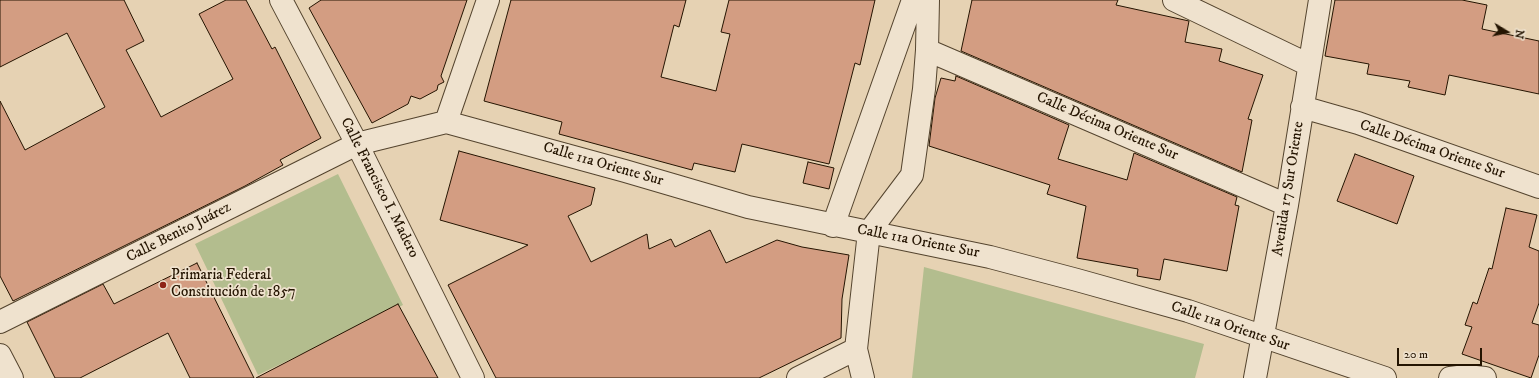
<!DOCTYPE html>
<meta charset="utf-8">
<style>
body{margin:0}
#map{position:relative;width:1539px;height:378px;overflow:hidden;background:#e6d2b3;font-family:"IM FELL DW Pica",serif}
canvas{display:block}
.north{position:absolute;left:1487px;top:12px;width:40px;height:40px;-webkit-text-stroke:3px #efe2ce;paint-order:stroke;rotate:100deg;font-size:11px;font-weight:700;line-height:16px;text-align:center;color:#241401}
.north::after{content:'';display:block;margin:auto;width:14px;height:18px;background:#241401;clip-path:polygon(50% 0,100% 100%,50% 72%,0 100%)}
.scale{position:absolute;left:1397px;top:348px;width:85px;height:18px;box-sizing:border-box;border:2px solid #241401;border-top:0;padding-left:5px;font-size:12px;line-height:14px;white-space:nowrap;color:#241401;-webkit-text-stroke:3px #efe2ce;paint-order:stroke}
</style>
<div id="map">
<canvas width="1539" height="378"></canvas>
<div class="north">N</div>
<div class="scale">20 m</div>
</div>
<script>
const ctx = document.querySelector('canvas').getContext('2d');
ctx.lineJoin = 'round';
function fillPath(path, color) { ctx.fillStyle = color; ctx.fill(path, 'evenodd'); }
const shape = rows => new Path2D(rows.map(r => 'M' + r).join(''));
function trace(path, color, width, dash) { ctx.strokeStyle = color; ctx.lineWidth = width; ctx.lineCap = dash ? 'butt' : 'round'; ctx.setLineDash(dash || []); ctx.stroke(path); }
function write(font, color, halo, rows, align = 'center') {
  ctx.font = font + ' "IM FELL DW Pica",serif'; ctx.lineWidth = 3.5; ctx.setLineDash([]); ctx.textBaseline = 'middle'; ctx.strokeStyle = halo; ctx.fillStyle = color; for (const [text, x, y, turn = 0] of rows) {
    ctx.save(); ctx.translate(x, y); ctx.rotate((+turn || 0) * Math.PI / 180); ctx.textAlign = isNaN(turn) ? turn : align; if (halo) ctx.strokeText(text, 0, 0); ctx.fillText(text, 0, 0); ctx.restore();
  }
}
const green = shape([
 [338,174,403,305,258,375,195,244],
 [924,267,1204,344,1195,378,912,378]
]);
const building = shape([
 [0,0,124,0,144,41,126,50,161,117,233,79,199,14,226,0,246,0,272,49,275,47,321,138,280,160,283,165,245,186,13,301,0,276,0,101,25,150,105,107,67,33,0,67,0,0],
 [321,0,467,0,441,76,444,82,438,85,437,90,420,99,411,96,408,104,372,123,309,8,321,0],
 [511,0,686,0,679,27,674,25,661,77,716,91,730,34,721,32,729,0,875,0,860,65,855,63,829,164,742,144,735,172,694,163,692,170,559,134,562,122,484,101,511,0],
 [972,0,1118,0,1116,5,1189,21,1185,42,1222,49,1219,61,1263,75,1248,119,1252,120,1242,172,961,51,972,0],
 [1335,0,1462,0,1487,5,1482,29,1539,41,1539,94,1449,75,1445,95,1408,87,1410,81,1367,74,1369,64,1325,56,1335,0],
 [956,76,1069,125,1058,159,1127,180,1134,153,1237,197,1235,205,1239,206,1227,271,1164,259,1160,280,1137,276,1138,269,1077,258,1086,206,1047,194,1050,185,929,146,935,98,941,78,955,81,956,76],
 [459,151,595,188,591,205,568,216,591,262,647,234,649,249,671,239,675,247,710,230,726,263,777,240,802,247,849,255,842,299,841,338,759,378,496,378,448,285,528,245,440,220,459,151],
 [1355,154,1414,176,1397,224,1337,201,1355,154],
 [808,162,834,168,829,189,803,183,808,162],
 [1506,208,1537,215,1529,247,1539,251,1539,303,1532,323,1539,325,1539,355,1531,378,1462,354,1472,327,1465,325,1473,302,1477,304,1489,268,1492,269,1506,208],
 [197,263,254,378,190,378,168,333,80,378,55,378,27,322,103,284,114,304,197,263],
 [398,304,438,378,256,378,398,304]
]);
const minor = shape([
 [281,0,357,144,473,378],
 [1174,0,1309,65],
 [927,50,1287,205],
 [1302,107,1358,123,1539,187],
 [446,122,488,0],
 [833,226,913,0],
 [0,322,357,144,446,122,625,171,748,207,990,257,1077,280,1188,311,1385,378],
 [0,355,12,378],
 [798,378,856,349],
 [863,378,856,349,869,232,912,175,924,89,927,50,928,0],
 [1255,378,1287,205,1320,0],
 [1450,378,1466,376,1485,378]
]);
const markers = [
 [163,285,4,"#8f2418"]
];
const streetNames = [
 ["Calle Décima Oriente Sur",1107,127,23],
 ["Calle Décima Oriente Sur",1432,150,19],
 ["Calle 11a Oriente Sur",603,165,16],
 ["Calle Francisco I. Madero",379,188,63],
 ["Avenida 17 Sur Oriente",1289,189,-81],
 ["Calle Benito Juárez",179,233,-27],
 ["Calle 11a Oriente Sur",918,242,11],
 ["Calle 11a Oriente Sur",1230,327,19]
];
const poiNames = [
 ["Primaria Federal",171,276],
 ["Constitución de 1857",171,293]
];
fillPath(green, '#b3bd8e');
fillPath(building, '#d39d82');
trace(building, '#241401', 1);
trace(minor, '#54442e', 24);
trace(minor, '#efe2ce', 22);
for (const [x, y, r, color] of markers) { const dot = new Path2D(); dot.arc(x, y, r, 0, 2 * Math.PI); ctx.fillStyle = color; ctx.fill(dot); trace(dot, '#efe2ce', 1.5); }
write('15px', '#241401', '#efe2ce', streetNames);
write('15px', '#241401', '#efe2ce', poiNames, 'left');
</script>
